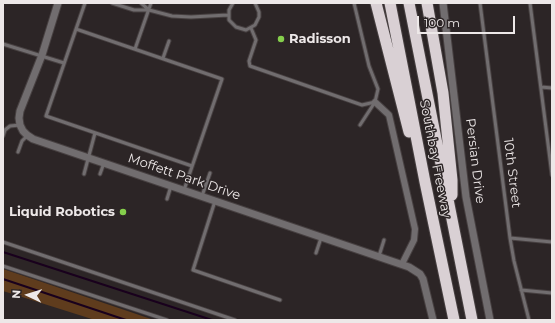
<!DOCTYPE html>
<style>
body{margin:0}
#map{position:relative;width:555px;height:323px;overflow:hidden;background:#2c2526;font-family:Montserrat,sans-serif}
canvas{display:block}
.frame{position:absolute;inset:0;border:4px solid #ede8e8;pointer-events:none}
.north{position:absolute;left:8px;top:275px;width:40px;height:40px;-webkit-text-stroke:3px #2c2526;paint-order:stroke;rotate:274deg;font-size:11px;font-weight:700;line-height:16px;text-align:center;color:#ede8e8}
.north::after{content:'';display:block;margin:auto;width:14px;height:18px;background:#ede8e8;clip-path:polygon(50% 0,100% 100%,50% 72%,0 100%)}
.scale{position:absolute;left:417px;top:16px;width:98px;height:18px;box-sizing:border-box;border:2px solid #ede8e8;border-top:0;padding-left:5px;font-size:12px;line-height:14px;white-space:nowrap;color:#ede8e8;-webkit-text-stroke:3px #2c2526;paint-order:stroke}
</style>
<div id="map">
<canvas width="555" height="323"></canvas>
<div class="frame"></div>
<div class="north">N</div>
<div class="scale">100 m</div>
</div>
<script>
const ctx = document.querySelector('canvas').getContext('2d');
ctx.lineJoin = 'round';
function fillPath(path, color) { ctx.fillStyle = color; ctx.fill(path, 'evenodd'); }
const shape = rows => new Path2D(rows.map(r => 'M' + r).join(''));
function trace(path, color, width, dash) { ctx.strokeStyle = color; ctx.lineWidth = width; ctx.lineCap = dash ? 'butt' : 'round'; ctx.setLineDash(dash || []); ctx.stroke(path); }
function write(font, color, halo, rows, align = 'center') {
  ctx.font = font + ' Montserrat,sans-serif'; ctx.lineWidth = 3; ctx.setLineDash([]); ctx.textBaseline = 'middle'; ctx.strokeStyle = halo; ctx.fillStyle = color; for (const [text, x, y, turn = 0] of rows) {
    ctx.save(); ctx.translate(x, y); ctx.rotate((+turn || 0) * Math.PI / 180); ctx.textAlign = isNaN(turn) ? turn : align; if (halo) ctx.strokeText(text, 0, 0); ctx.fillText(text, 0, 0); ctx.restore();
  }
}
const green = shape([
 [3,269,42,282,154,320,95,320,3,291]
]);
const stream = shape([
 [3,252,212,320],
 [3,279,126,320]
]);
const service = shape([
 [85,3,46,116,192,166],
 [112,3,134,10,149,10,172,16,191,17,228,15],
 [141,3,149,10],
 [233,3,229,10,229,20,236,27,246,30,255,25,259,17,259,12,255,3],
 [354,3,369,66,378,89,375,102,360,125],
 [480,3,510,238,514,261,529,320],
 [530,3,552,175],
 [251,28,256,40,249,61,250,66,362,105,375,102],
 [76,29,222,79,184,190],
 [3,44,64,63],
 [135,49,151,3],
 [163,58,169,41],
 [541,87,552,88],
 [3,136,5,130,10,126,20,125],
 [18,152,22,141,27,136],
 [84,174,95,133],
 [100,174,104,163],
 [202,196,210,173],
 [167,199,171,186],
 [215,201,193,270,280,300],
 [510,238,552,242],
 [3,242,235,320],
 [316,253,321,238],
 [379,256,384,240],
 [3,266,167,320],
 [521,290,552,293]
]);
const minor = shape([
 [375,102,389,115,415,229,414,240,402,264]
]);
const tertiary = shape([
 [58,3,42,55,20,111,19,118,20,125,23,131,27,135,33,139,409,267,420,274,423,279,433,320],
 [443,3,466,197,490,320]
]);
const motorway = shape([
 [376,3,409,132],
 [390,3,425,182,454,320],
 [409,3,472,320],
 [427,3,443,93,452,180,452,195]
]);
const markers = [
 [281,39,4,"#85cf4c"],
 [123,212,4,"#85cf4c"]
];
const poiNames = [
 ["Radisson",289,39],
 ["Liquid Robotics",115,212,"right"]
];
const streetNames = [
 ["Southbay Freeway",435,159,79],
 ["Persian Drive",475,161,83],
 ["10th Street",512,173,83],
 ["Moffett Park Drive",184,177,19]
];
fillPath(green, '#5f3c1d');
trace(stream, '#19001d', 2);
trace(service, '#474041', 5);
trace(minor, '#474041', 8);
trace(tertiary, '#474041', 9);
trace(motorway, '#474041', 13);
trace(service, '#716d6f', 3);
trace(minor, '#716d6f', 6);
trace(tertiary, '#716d6f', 7);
trace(motorway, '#d9d0d4', 11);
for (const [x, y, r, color] of markers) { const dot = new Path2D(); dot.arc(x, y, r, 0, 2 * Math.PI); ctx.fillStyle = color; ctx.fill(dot); trace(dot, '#2c2526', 1.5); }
write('bold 13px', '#ede8e8', '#2c2526', poiNames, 'left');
write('13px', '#ede8e8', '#2c2526', streetNames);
</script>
